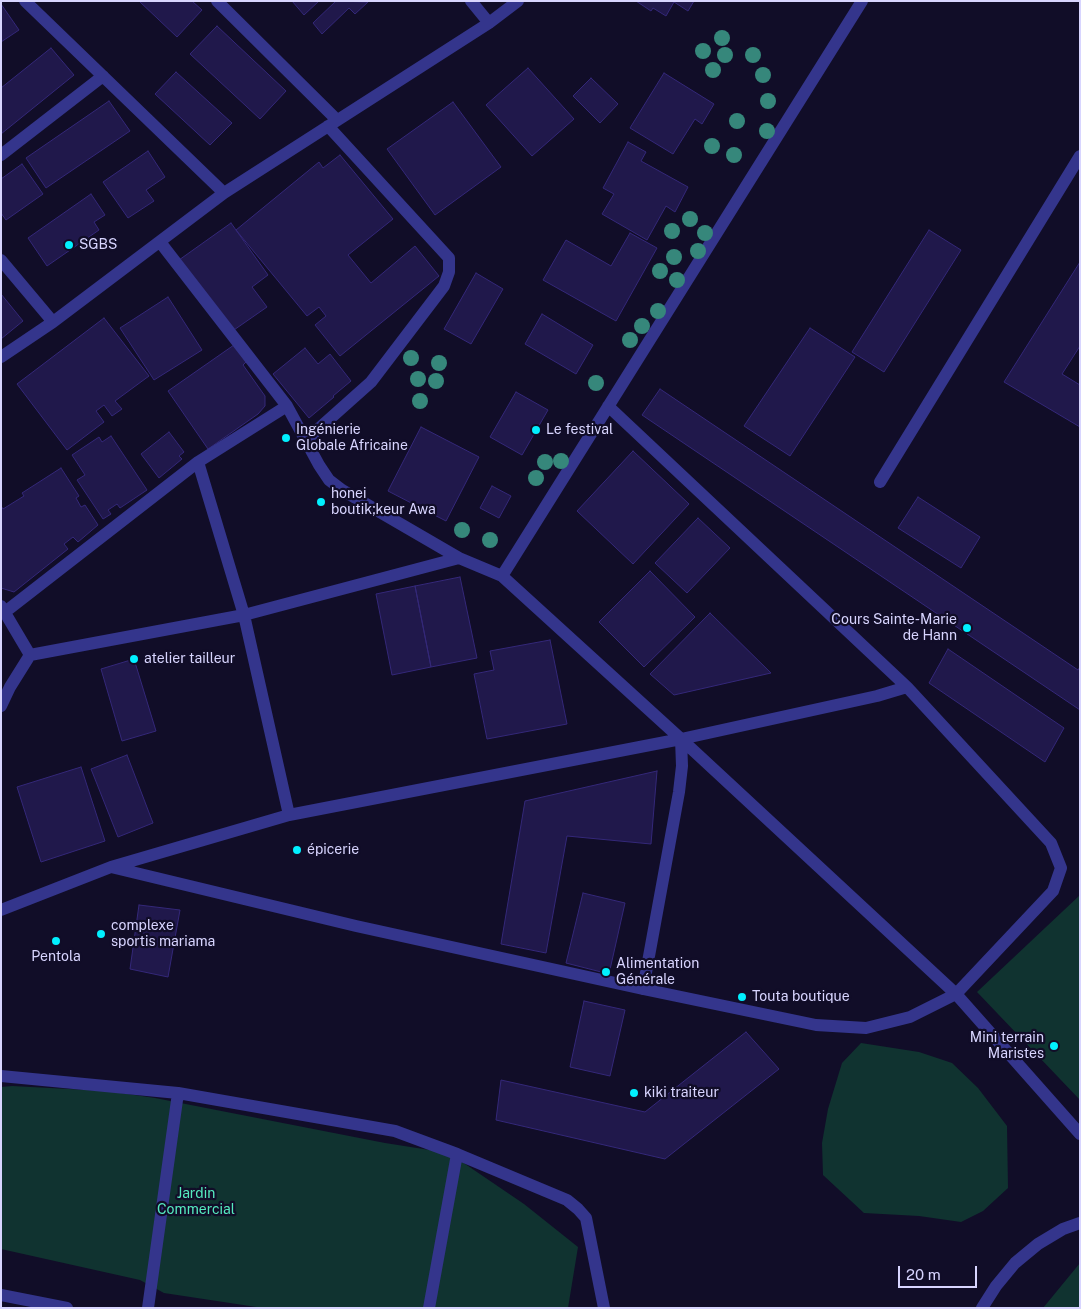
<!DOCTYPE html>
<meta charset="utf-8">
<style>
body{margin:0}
#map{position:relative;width:1081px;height:1309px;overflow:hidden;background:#110d28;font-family:"Public Sans",sans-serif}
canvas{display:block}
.frame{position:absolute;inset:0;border:2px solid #d8d5ff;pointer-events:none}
.scale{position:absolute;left:898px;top:1266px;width:79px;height:22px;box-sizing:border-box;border:2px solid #d8d5ff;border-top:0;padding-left:6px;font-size:15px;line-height:18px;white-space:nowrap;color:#d8d5ff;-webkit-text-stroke:4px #110d28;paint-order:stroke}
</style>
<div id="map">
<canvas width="1081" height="1309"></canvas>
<div class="frame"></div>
<div class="scale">20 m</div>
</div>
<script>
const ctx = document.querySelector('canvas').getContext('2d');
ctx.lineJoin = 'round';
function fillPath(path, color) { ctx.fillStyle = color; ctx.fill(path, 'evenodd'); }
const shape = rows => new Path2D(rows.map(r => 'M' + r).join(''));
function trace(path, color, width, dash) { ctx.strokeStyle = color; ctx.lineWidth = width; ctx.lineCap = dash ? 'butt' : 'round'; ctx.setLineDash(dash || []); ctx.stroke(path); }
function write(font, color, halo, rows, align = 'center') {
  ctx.font = font + ' "Public Sans",sans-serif'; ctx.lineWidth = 4.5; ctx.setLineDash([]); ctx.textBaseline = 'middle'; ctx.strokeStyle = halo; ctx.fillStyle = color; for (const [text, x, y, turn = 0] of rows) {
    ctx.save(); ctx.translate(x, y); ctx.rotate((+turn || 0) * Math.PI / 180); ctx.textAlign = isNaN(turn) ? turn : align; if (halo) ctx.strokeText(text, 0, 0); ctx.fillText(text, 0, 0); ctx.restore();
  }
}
const green = shape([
 [1080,895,1080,1100,977,992],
 [861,1043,919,1052,952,1063,978,1088,1007,1126,1008,1188,983,1211,961,1222,919,1216,864,1213,823,1175,822,1143,828,1109,842,1063],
 [12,1086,107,1091,155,1098,385,1143,449,1153,524,1204,578,1247,568,1308,263,1308,164,1293,140,1280,1,1249,1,1087],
 [1080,1263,1080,1308,1043,1308]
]);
const building = shape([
 [139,1,192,1,202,10,177,37,139,1],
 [292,1,319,1,304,15,292,1],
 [336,1,368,2,355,14,349,8,322,34,313,23,336,1],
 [636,1,694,1,688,11,674,2,666,16,653,8,651,11,636,1],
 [1,4,19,30,1,42,1,4],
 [217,26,286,91,260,119,190,54,217,26],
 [51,48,74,75,1,134,1,88,51,48],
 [528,68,574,119,532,156,486,105,528,68],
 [176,72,232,123,210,145,155,94,176,72],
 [664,73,714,104,702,124,695,119,673,154,630,128,664,73],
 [591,78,618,104,600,123,573,96,591,78],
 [109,101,130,131,46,188,26,158,109,101],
 [453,102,501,167,435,215,387,149,453,102],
 [628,142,646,152,641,161,688,187,675,212,666,206,647,240,602,214,614,194,603,188,628,142],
 [148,151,165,177,146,190,154,201,128,218,103,182,148,151],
 [340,155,393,219,348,255,371,283,415,246,439,276,340,356,315,325,326,316,319,307,307,316,236,230,319,162,323,168,340,155],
 [22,164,43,194,6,220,1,213,1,179,22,164],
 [91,194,105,215,94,222,99,230,47,266,28,238,91,194],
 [231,223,268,275,252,287,267,307,231,332,179,260,231,223],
 [929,230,961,250,884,372,852,352,929,230],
 [630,233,657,248,616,321,543,280,566,240,611,266,630,233],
 [1080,262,1080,346,1062,374,1080,385,1080,427,1004,382,1080,262],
 [476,273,503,289,471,344,444,329,476,273],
 [1,294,23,321,1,339,1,294],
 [168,297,202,350,154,380,120,328,168,297],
 [542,314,593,345,576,374,525,344,542,314],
 [104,318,149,376,115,401,122,409,112,416,104,405,96,411,104,422,67,450,17,384,104,318],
 [810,328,855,357,790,456,744,426,810,328],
 [234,345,246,362,243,365,265,396,265,406,258,414,208,449,168,391,234,345],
 [305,348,318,364,330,354,351,381,333,396,334,397,309,418,273,374,305,348],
 [660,389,1078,670,1080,667,1080,710,642,415,660,389],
 [516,392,548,410,522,455,490,437,516,392],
 [421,427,479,457,446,521,388,491,421,427],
 [169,432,184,452,179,456,182,459,159,478,141,454,169,432],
 [111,436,147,490,120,508,117,504,108,510,111,514,103,519,77,480,85,475,72,455,99,437,102,442,111,436],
 [633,451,689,504,633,564,577,511,633,451],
 [61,468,79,496,76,498,81,507,85,505,98,525,78,542,73,537,64,544,68,549,14,592,1,588,1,506,3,509,24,496,22,493,61,468],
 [492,486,511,496,499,518,480,508,492,486],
 [918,497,980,537,961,568,898,528,918,497],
 [698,518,730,548,687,593,655,563,698,518],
 [650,571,695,617,644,667,599,622,650,571],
 [460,577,477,658,431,667,415,586,460,577],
 [415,586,431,667,392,675,376,594,415,586],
 [710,613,771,673,674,695,650,674,710,613],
 [550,640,567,724,487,739,474,674,494,670,490,651,550,640],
 [948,649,1064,728,1045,762,929,683,948,649],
 [134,659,156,731,122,741,101,669,134,659],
 [127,755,153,823,118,837,91,769,127,755],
 [81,767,105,841,41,862,17,787,81,767],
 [657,771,651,844,567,836,546,953,501,944,525,801,657,771],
 [583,893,625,903,609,974,566,963,583,893],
 [139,905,180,910,168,977,130,969,139,905],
 [584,1001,625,1010,610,1076,570,1067,584,1001],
 [746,1032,779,1069,665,1159,496,1120,501,1080,645,1112,746,1032]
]);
const minor = shape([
 [25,1,224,193],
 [217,1,337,120],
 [471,1,489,23],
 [1,155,103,76],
 [160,242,287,406,319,465,329,480,342,490,459,558,502,576,681,739,956,994,1080,1134],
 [1,260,53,322],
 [1,357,53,322,224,193,489,23,518,1],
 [306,440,371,382,444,286,449,272,449,258,328,126],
 [198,462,244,615,289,815],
 [880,482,1080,156],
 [502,576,862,1],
 [1,606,30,655],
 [5,612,198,462,287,406],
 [1,706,10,687,30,655,244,615,459,558],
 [111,867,356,926,643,989,816,1025,866,1028,910,1017,956,994,1053,891,1061,868,1051,843,907,687,608,406],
 [1,910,111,867,289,815,681,739,877,696,907,687],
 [643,989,679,792,682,766,681,739],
 [1,1076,178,1093,395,1131,457,1154,567,1200,578,1209,586,1218,604,1308],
 [1,1295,67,1308],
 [148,1308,178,1093],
 [429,1308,457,1154],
 [982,1308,996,1286,1015,1263,1038,1244,1063,1229,1080,1223]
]);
const trees = [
 [722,38],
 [703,51],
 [725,55],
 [753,55],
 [713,70],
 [763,75],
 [768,101],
 [737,121],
 [767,131],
 [712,146],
 [734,155],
 [690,219],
 [672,231],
 [705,233],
 [698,251],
 [674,257],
 [660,271],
 [677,280],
 [658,311],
 [642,326],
 [630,340],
 [411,358],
 [439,363],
 [418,379],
 [436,381],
 [596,383],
 [420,401],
 [561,461],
 [545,462],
 [536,478],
 [462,530],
 [490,540]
];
const markers = [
 [69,245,5,"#01f0ff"],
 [536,430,5,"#01f0ff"],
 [286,438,5,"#01f0ff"],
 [321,502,5,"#01f0ff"],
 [967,628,5,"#01f0ff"],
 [134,659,5,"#01f0ff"],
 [297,850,5,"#01f0ff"],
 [101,934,5,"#01f0ff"],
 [56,941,5,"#01f0ff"],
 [606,972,5,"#01f0ff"],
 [742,997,5,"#01f0ff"],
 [1054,1046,5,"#01f0ff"],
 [634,1093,5,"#01f0ff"]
];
const poiNames = [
 ["SGBS",79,245],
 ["Ingénierie",296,430],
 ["Globale Africaine",296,446],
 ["Le festival",546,430],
 ["honei",331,494],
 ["boutik;keur Awa",331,510],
 ["Cours Sainte-Marie",957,620,"right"],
 ["de Hann",957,636,"right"],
 ["atelier tailleur",144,659],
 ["épicerie",307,850],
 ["complexe",111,926],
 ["sportis mariama",111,942],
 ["Pentola",56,957,"center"],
 ["Alimentation",616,964],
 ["Générale",616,980],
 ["Touta boutique",752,997],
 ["Mini terrain",1044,1038,"right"],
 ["Maristes",1044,1054,"right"],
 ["kiki traiteur",644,1093]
];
const parkNames = [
 ["Jardin",196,1194],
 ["Commercial",196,1210]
];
fillPath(green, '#103330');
fillPath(building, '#20184b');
trace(building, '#342879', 1);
trace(minor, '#34358c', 12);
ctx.fillStyle = '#36877b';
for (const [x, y] of trees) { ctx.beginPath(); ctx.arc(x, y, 8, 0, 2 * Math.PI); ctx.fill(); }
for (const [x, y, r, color] of markers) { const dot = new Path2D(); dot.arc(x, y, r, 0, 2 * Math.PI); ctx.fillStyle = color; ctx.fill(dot); trace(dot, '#110d28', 2); }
write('14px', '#d8d5ff', '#110d28', poiNames, 'left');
write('14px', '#55eabf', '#110d28', parkNames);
</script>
